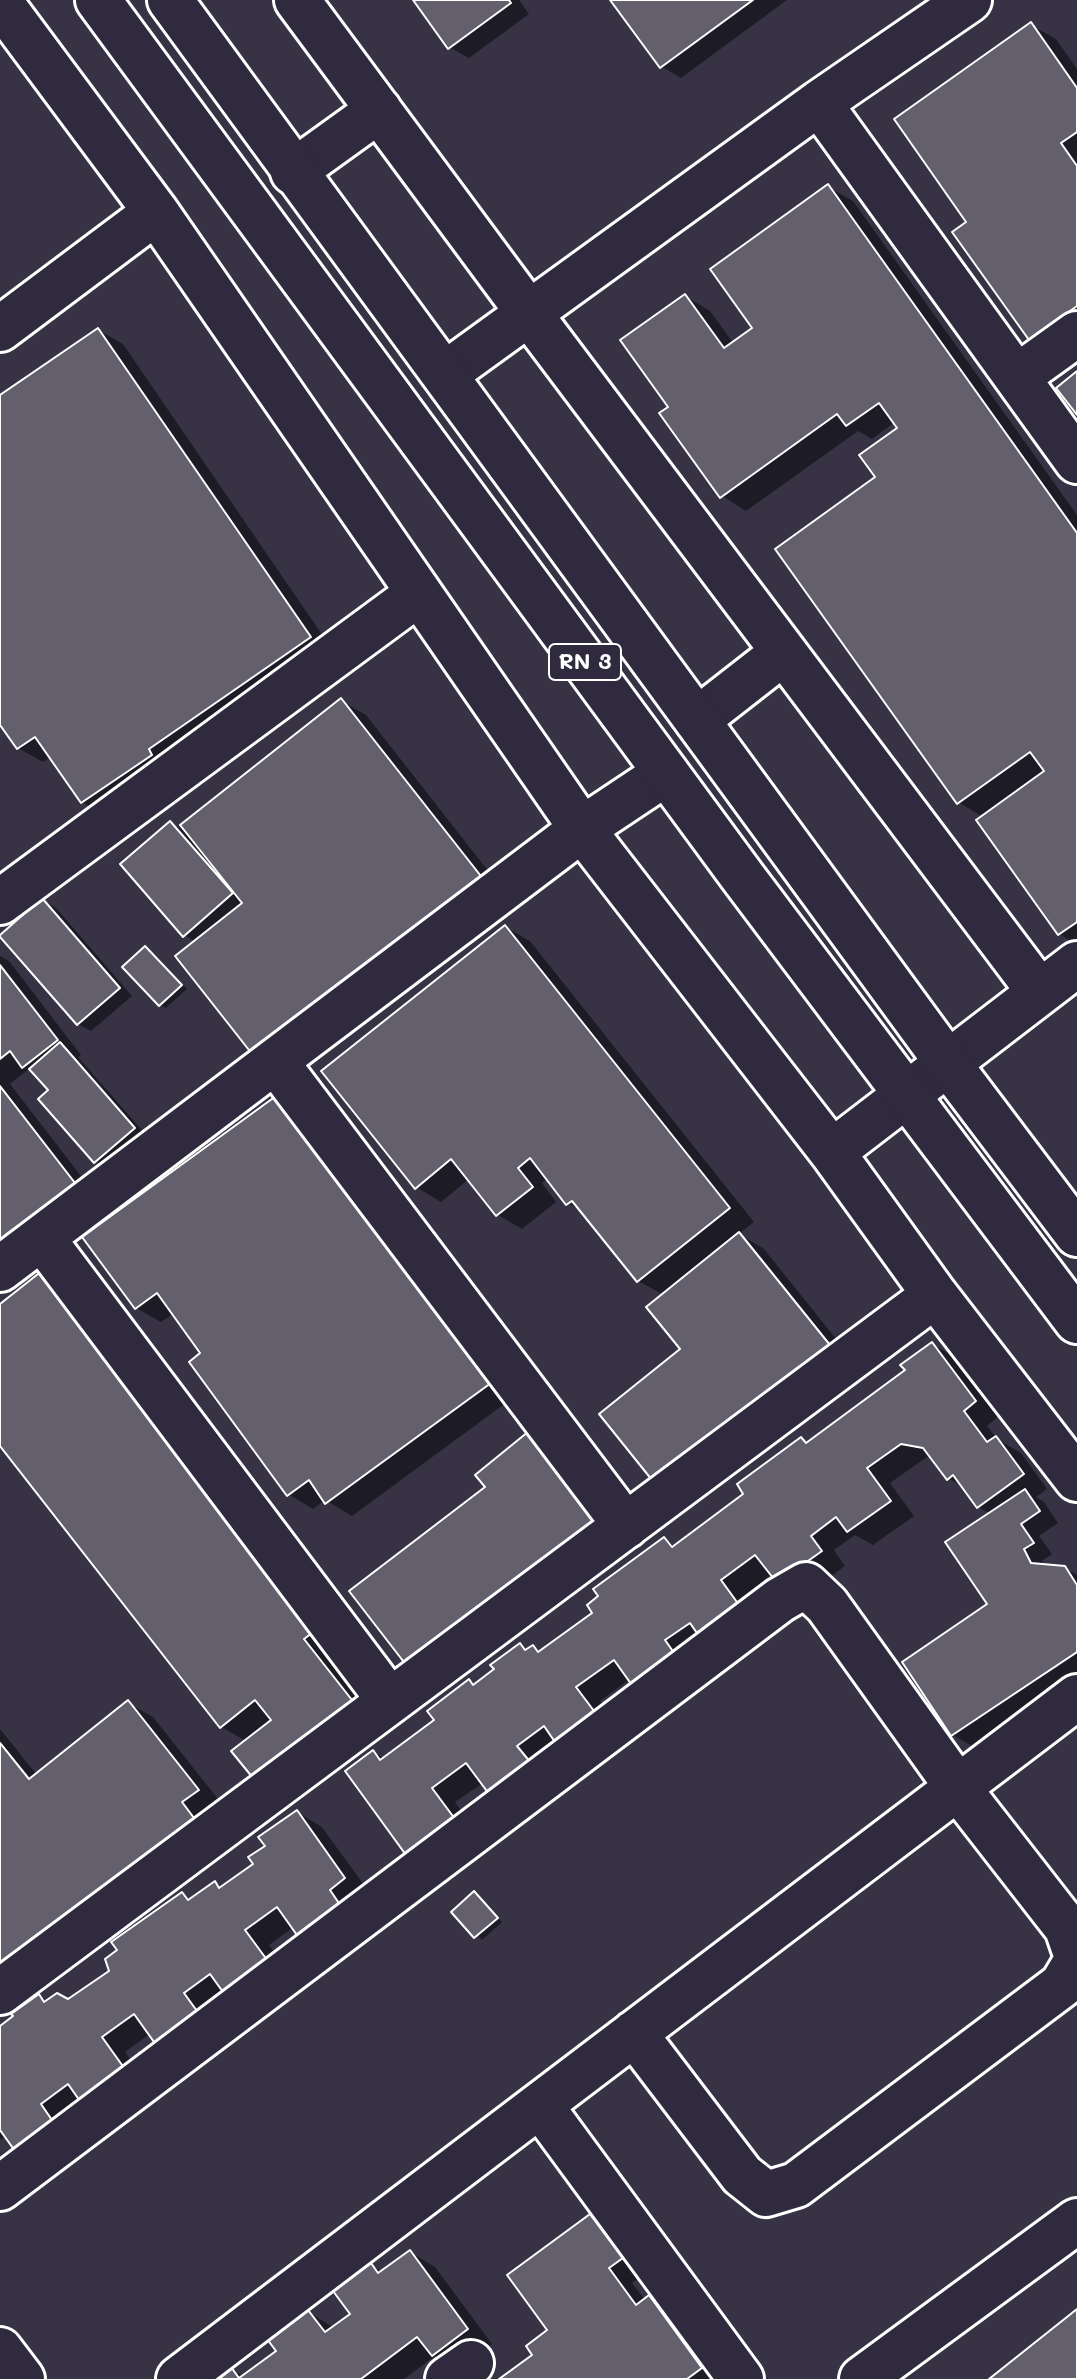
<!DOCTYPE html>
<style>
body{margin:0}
canvas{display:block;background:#373345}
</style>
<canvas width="1077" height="2379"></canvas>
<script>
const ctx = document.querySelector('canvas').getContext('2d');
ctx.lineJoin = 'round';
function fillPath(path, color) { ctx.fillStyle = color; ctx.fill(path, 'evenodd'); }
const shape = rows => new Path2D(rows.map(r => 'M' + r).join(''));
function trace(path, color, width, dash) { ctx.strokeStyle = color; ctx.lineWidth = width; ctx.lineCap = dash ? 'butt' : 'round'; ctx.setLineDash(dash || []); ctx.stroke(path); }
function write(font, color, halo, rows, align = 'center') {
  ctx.font = font + ' Mali,sans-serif'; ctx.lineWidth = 7; ctx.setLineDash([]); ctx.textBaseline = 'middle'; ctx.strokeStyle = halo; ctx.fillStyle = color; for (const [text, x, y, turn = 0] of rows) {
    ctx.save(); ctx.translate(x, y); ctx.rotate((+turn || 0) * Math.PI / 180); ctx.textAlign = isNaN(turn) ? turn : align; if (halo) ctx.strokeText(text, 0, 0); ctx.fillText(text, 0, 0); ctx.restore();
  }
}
const shadow = shape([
 [415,0,519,0,529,14,469,58,449,47],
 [612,0,787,0,681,78,662,67],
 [1031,25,1056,39,1077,69,1077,337,1055,353,1030,338,969,223],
 [828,187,853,201,1077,515,1077,944,1059,934,983,817,958,802,878,478,900,428,895,422,872,439,858,431,746,511,722,496,670,407,685,296,710,311,734,344,755,329],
 [98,330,123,344,334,652,107,816,82,802,51,757,43,762,18,748,0,722,0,398],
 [341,701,366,715,507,895,196,942,184,935,170,823,190,834],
 [43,900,56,908,132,996,91,1031,78,1024],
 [505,927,530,941,754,1222,739,1234,764,1249,857,1365,683,1349,664,1295,638,1281,583,1212,568,1203,548,1178,542,1183,556,1202,522,1229,498,1215,469,1179,441,1202,416,1187],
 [145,948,187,989,166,1008,160,1005],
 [0,956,9,961,81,1055,78,1057,147,1136,109,1169,96,1162,41,1099,51,1090,36,1073,29,1069,10,1084,98,1198,0,1274],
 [287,1091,514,1397,352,1516,325,1500,313,1509,288,1494,203,1353,174,1313,161,1322,136,1308],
 [43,1273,376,1715,279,1791,246,1741,221,1727,0,1443,0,1306],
 [932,1344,957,1358,999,1416,987,1426,997,1439,1021,1453,1047,1489,1036,1497,1044,1502,1058,1523,1039,1536,1052,1554,1042,1561,1045,1566,1064,1568,1077,1575,1077,1676,972,1746,953,1735,904,1663,990,1605,991,1514,978,1507,965,1488,948,1478,933,1458,927,1457,890,1483,914,1516,873,1545,855,1535,834,1550,845,1566,803,1596,772,1574,745,1595,766,1623,630,1679,600,1701,621,1730,483,1783,455,1802,478,1834,433,1868,374,1752,385,1759,437,1720,470,1682,476,1685,496,1669,520,1645,529,1650,533,1647,541,1652,595,1613,664,1540,676,1546,746,1495,801,1440,808,1443,907,1371],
 [128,1703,153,1717,222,1804,0,1988,0,1729,37,1775],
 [297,1812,322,1827,369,1892,294,1927,269,1945,296,1982,208,2007,150,2034,125,2052,150,2087,78,2138,6,2136,0,2140,0,2028,39,1996,48,2002,68,2002,111,1972,182,1894,192,1900,215,1883,223,1888,256,1864,268,1846],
 [474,1894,502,1922,482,1940,454,1912],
 [590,2216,615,2231,646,2273,632,2283,645,2300,649,2297,674,2312,723,2379,503,2379,535,2355,550,2331],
 [410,2252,435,2267,492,2344,458,2369,435,2356,404,2379,218,2379,231,2369,244,2377,279,2351,308,2312,333,2327,353,2314,371,2265,383,2272]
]);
const building = shape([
 [413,0,509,0,511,3,448,49,413,0],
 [610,0,753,0,660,68,610,0],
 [1031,22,1077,88,1077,132,1061,143,1077,166,1077,306,1029,340,952,232,966,222,894,119,1031,22],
 [828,184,1077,533,1077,922,1058,935,976,820,1044,771,1030,752,957,804,775,549,875,477,859,455,897,428,879,403,846,426,837,414,720,498,659,413,668,407,620,340,685,294,724,348,752,328,710,269,828,184],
 [98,328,311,637,149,749,152,755,81,803,35,737,17,749,0,725,0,395,98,328],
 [1077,371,1077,415,1056,388,1077,371],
 [341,698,484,880,256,1059,175,956,242,903,180,825,341,698],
 [170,821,233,893,183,937,120,864,170,821],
 [42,898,120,988,77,1025,0,937,0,935,42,898],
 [505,925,730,1208,637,1282,572,1201,566,1205,530,1158,518,1168,533,1187,496,1216,451,1159,415,1189,321,1071,505,925],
 [145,946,182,985,159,1006,122,967,145,946],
 [0,965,58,1040,22,1068,10,1051,0,1059,0,965],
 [60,1042,135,1128,94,1163,38,1099,48,1090,29,1069,60,1042],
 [0,1086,75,1183,0,1241,0,1086],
 [287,1088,491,1383,325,1504,309,1480,287,1496,189,1362,200,1353,157,1293,135,1309,82,1237,287,1088],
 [739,1232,834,1350,660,1490,599,1414,680,1349,646,1307,739,1232],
 [43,1270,320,1627,304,1639,352,1700,253,1778,231,1751,271,1720,255,1700,220,1728,0,1446,0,1304,43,1270],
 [932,1342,976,1401,964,1411,987,1442,996,1436,1024,1474,977,1508,953,1475,947,1480,923,1448,901,1444,867,1468,891,1501,847,1532,836,1517,811,1536,822,1551,777,1583,755,1555,721,1580,742,1609,701,1639,690,1623,665,1640,677,1657,634,1688,614,1660,576,1687,597,1715,557,1745,544,1726,517,1746,531,1763,489,1794,466,1763,432,1788,455,1819,406,1855,345,1771,373,1750,380,1760,434,1720,427,1711,469,1679,473,1685,494,1669,490,1665,520,1643,525,1650,533,1645,538,1652,592,1613,587,1605,598,1596,593,1589,664,1537,672,1547,743,1494,737,1484,801,1437,806,1443,905,1370,900,1365,932,1342],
 [534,1427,605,1519,410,1670,349,1591,485,1487,475,1475,534,1427],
 [1025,1489,1040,1511,1021,1524,1034,1543,1024,1549,1031,1563,1065,1566,1077,1585,1077,1652,951,1736,902,1662,987,1604,945,1542,1025,1489],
 [128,1700,199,1790,182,1802,197,1822,0,1977,0,1743,29,1779,128,1700],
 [297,1810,345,1878,330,1890,347,1915,304,1945,277,1907,245,1930,273,1968,228,1999,210,1974,184,1993,202,2018,159,2049,134,2014,102,2037,127,2072,82,2104,68,2084,41,2104,54,2123,15,2151,0,2130,0,2026,13,2016,11,2014,39,1994,44,2002,57,1993,68,1999,109,1971,105,1959,117,1950,111,1942,182,1892,188,1900,215,1881,219,1888,253,1864,248,1857,265,1846,258,1837,297,1810],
 [474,1891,498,1918,474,1938,451,1912,474,1891],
 [590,2214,623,2258,609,2268,636,2305,649,2295,702,2368,687,2379,499,2379,532,2355,526,2346,547,2330,507,2275,590,2214],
 [410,2250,468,2329,432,2356,417,2337,361,2379,214,2379,231,2367,239,2378,276,2351,267,2339,308,2310,325,2332,350,2314,333,2291,371,2263,378,2273,410,2250],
 [1077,2309,1077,2379,989,2379,1077,2309]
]);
const minor = shape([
 [297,0,528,312,1039,991],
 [0,2,156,212,582,829,832,1152,935,1295,1077,1479],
 [819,103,1077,461],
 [293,172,379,110],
 [0,329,156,212],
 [445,374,819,103,969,0],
 [1017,377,1077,334],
 [697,720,784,652],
 [0,902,419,593],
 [275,1061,626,1526],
 [832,1152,1077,964],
 [42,1238,390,1701],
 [0,1269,582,829,666,773],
 [0,1992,935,1295],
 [634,2033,742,2175,766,2194,796,2185,1062,1985,1077,1960],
 [540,2105,741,2379],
 [0,2188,780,1600,806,1585,827,1605,958,1788,1067,1928,1077,1957],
 [0,2350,22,2379],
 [179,2379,1077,1697],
 [448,2379,471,2363],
 [862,2379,1077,2221]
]);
const highway = shape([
 [98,0,742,876,1077,1321],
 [170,0,947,1062,1077,1234]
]);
const shields = [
 [585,662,72]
];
const shieldNames = [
 ["RN 3",585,662]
];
fillPath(shadow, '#0007');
fillPath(building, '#635f6d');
trace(building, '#fff', 2);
trace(minor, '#fff', 50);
trace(highway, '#fff', 50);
trace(minor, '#2f2a3d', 44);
trace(highway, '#2f2a3d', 44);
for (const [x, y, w] of shields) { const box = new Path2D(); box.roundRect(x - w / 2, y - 18, w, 36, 6); ctx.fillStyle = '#2f2a3d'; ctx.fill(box); trace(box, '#fff', 2); }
write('bold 22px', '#fff', null, shieldNames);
</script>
